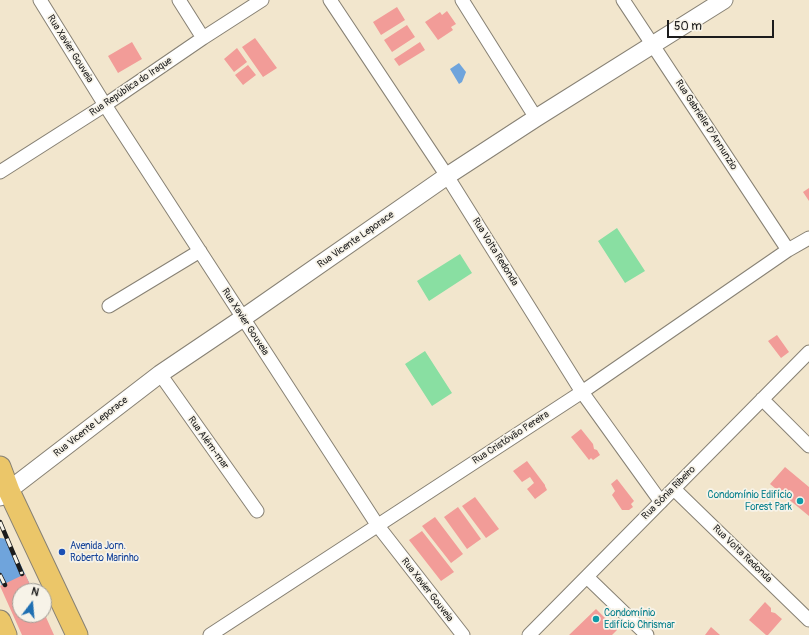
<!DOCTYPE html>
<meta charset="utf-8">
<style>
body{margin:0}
#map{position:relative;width:809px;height:635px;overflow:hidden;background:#f2e6cd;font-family:Pangolin,sans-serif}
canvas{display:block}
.north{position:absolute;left:12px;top:583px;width:40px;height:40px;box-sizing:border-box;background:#f7f3e8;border:1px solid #9f9d96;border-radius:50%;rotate:16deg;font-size:11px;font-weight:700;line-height:16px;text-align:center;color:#1c1c1c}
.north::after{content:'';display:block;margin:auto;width:14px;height:18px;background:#1f6fb2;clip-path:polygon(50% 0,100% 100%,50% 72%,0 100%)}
.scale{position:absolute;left:667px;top:20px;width:107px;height:18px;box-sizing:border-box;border:2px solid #1c1c1c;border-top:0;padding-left:5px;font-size:12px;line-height:14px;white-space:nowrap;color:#1c1c1c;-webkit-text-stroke:3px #f7f3e8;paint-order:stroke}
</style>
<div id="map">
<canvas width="809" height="635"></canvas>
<div class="north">N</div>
<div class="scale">50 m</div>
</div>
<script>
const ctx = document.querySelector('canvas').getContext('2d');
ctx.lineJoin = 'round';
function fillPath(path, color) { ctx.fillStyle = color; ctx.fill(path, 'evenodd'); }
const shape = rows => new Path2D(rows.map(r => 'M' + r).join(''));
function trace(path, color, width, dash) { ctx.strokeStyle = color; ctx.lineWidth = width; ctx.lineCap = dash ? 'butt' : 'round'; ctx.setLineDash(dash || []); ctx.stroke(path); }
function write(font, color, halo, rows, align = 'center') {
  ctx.font = font + ' Pangolin,sans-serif'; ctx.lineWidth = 3.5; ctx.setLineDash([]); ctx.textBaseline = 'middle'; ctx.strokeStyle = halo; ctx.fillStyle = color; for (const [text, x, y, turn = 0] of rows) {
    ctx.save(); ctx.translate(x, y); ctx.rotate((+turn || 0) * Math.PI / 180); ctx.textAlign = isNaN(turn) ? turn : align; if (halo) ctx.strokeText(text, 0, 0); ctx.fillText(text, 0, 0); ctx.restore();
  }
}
const green = shape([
 [617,228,645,271,625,283,598,241],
 [460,254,472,273,429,301,417,281],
 [425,351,452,393,432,406,405,364]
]);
const water = shape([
 [459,63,466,72,462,82,459,84,450,69]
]);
const river = shape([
 [0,551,20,594]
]);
const building = shape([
 [397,7,405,20,381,35,373,22],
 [447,11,456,24,451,27,453,30,438,40,425,22,440,12,442,15],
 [407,25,415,37,392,52,384,40],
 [255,38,277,68,263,77,242,47],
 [132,42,142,59,118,73,108,56],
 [420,42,425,50,399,66,394,59],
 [237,48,247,62,234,72,224,59],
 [248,65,256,75,243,85,235,75],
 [809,188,809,201,803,192],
 [777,335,789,352,781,358,768,341],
 [581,429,593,444,594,449,597,450,600,455,593,460,591,458,589,460,571,437],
 [527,461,545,485,545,486,547,490,535,499,527,489,534,483,530,477,522,482,513,471],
 [785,467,809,487,809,516,770,484],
 [617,479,634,501,631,504,633,507,629,510,622,510,612,495,615,491,611,484],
 [475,497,499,529,486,538,462,506],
 [458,507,481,539,467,549,444,517],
 [435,517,463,554,451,563,422,526],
 [422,531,454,572,441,581,409,540],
 [25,574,33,591,20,591,20,615,45,615,54,635,22,635,0,586],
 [765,602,771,608,771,612,775,613,782,619,768,635,766,635,749,620],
 [596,609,617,630,612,635,569,635],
 [711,627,720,635,705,635]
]);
const minor = shape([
 [40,0,105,105,378,526,463,635],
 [179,0,203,38],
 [330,0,447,176,582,392,661,502],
 [462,0,536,118],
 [623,0,788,250],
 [0,172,105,105,203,38,262,0],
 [109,306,200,251],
 [160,374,257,511],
 [762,399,809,446],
 [674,489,809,620],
 [587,577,647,635],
 [210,635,582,392,788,250,809,238],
 [529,635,809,352]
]);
const tertiary = shape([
 [0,497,160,374,243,318,447,176,536,118,724,0]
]);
const primary = shape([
 [0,467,9,491,77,635],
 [0,621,6,635]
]);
const rail = shape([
 [0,522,22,574],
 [0,575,5,585]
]);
const markers = [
 [800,501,4,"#0f9aa8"],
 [62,552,4,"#1a4fb4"],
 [596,619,4,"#0f9aa8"]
];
const streetNames = [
 ["Rua Xavier Gouveia",70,49,58],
 ["Rua República do Iraque",131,87,-34],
 ["Rua Gabrielle D'Annunzio",706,125,57],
 ["Rua Vicente Leporace",356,240,-35],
 ["Rua Volta Redonda",495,252,58],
 ["Rua Xavier Gouveia",245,322,57],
 ["Rua Vicente Leporace",91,427,-38],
 ["Rua Cristóvão Pereira",511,438,-33],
 ["Rua Além-mar",208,443,54],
 ["Rua Sônia Ribeiro",669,493,-45],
 ["Rua Volta Redonda",742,554,44],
 ["Rua Xavier Gouveia",427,590,52]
];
const cultureNames = [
 ["Condomínio Edifício",792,495],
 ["Forest Park",792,507],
 ["Condomínio",604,613,"left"],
 ["Edifício Chrismar",604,625,"left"]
];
const transitNames = [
 ["Avenida Jorn.",70,546],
 ["Roberto Marinho",70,558]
];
fillPath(green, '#89dfa2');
fillPath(water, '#6fa4dc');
trace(river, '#6fa4dc', 26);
fillPath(building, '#f29c98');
trace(minor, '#878174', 15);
trace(tertiary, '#878174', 19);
trace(primary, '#878174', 23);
trace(minor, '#fff', 13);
trace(tertiary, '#fff', 17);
trace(primary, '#ebc669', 21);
trace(rail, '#1c1c1c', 4.5);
trace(rail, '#f7f3e8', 3, [9]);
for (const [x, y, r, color] of markers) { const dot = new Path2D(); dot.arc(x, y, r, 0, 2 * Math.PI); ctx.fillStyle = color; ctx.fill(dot); trace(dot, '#f7f3e8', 1.5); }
write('10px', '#1c1c1c', '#f7f3e8', streetNames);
write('10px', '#0d838f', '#f7f3e8', cultureNames, 'right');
write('10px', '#164399', '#f7f3e8', transitNames, 'left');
</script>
